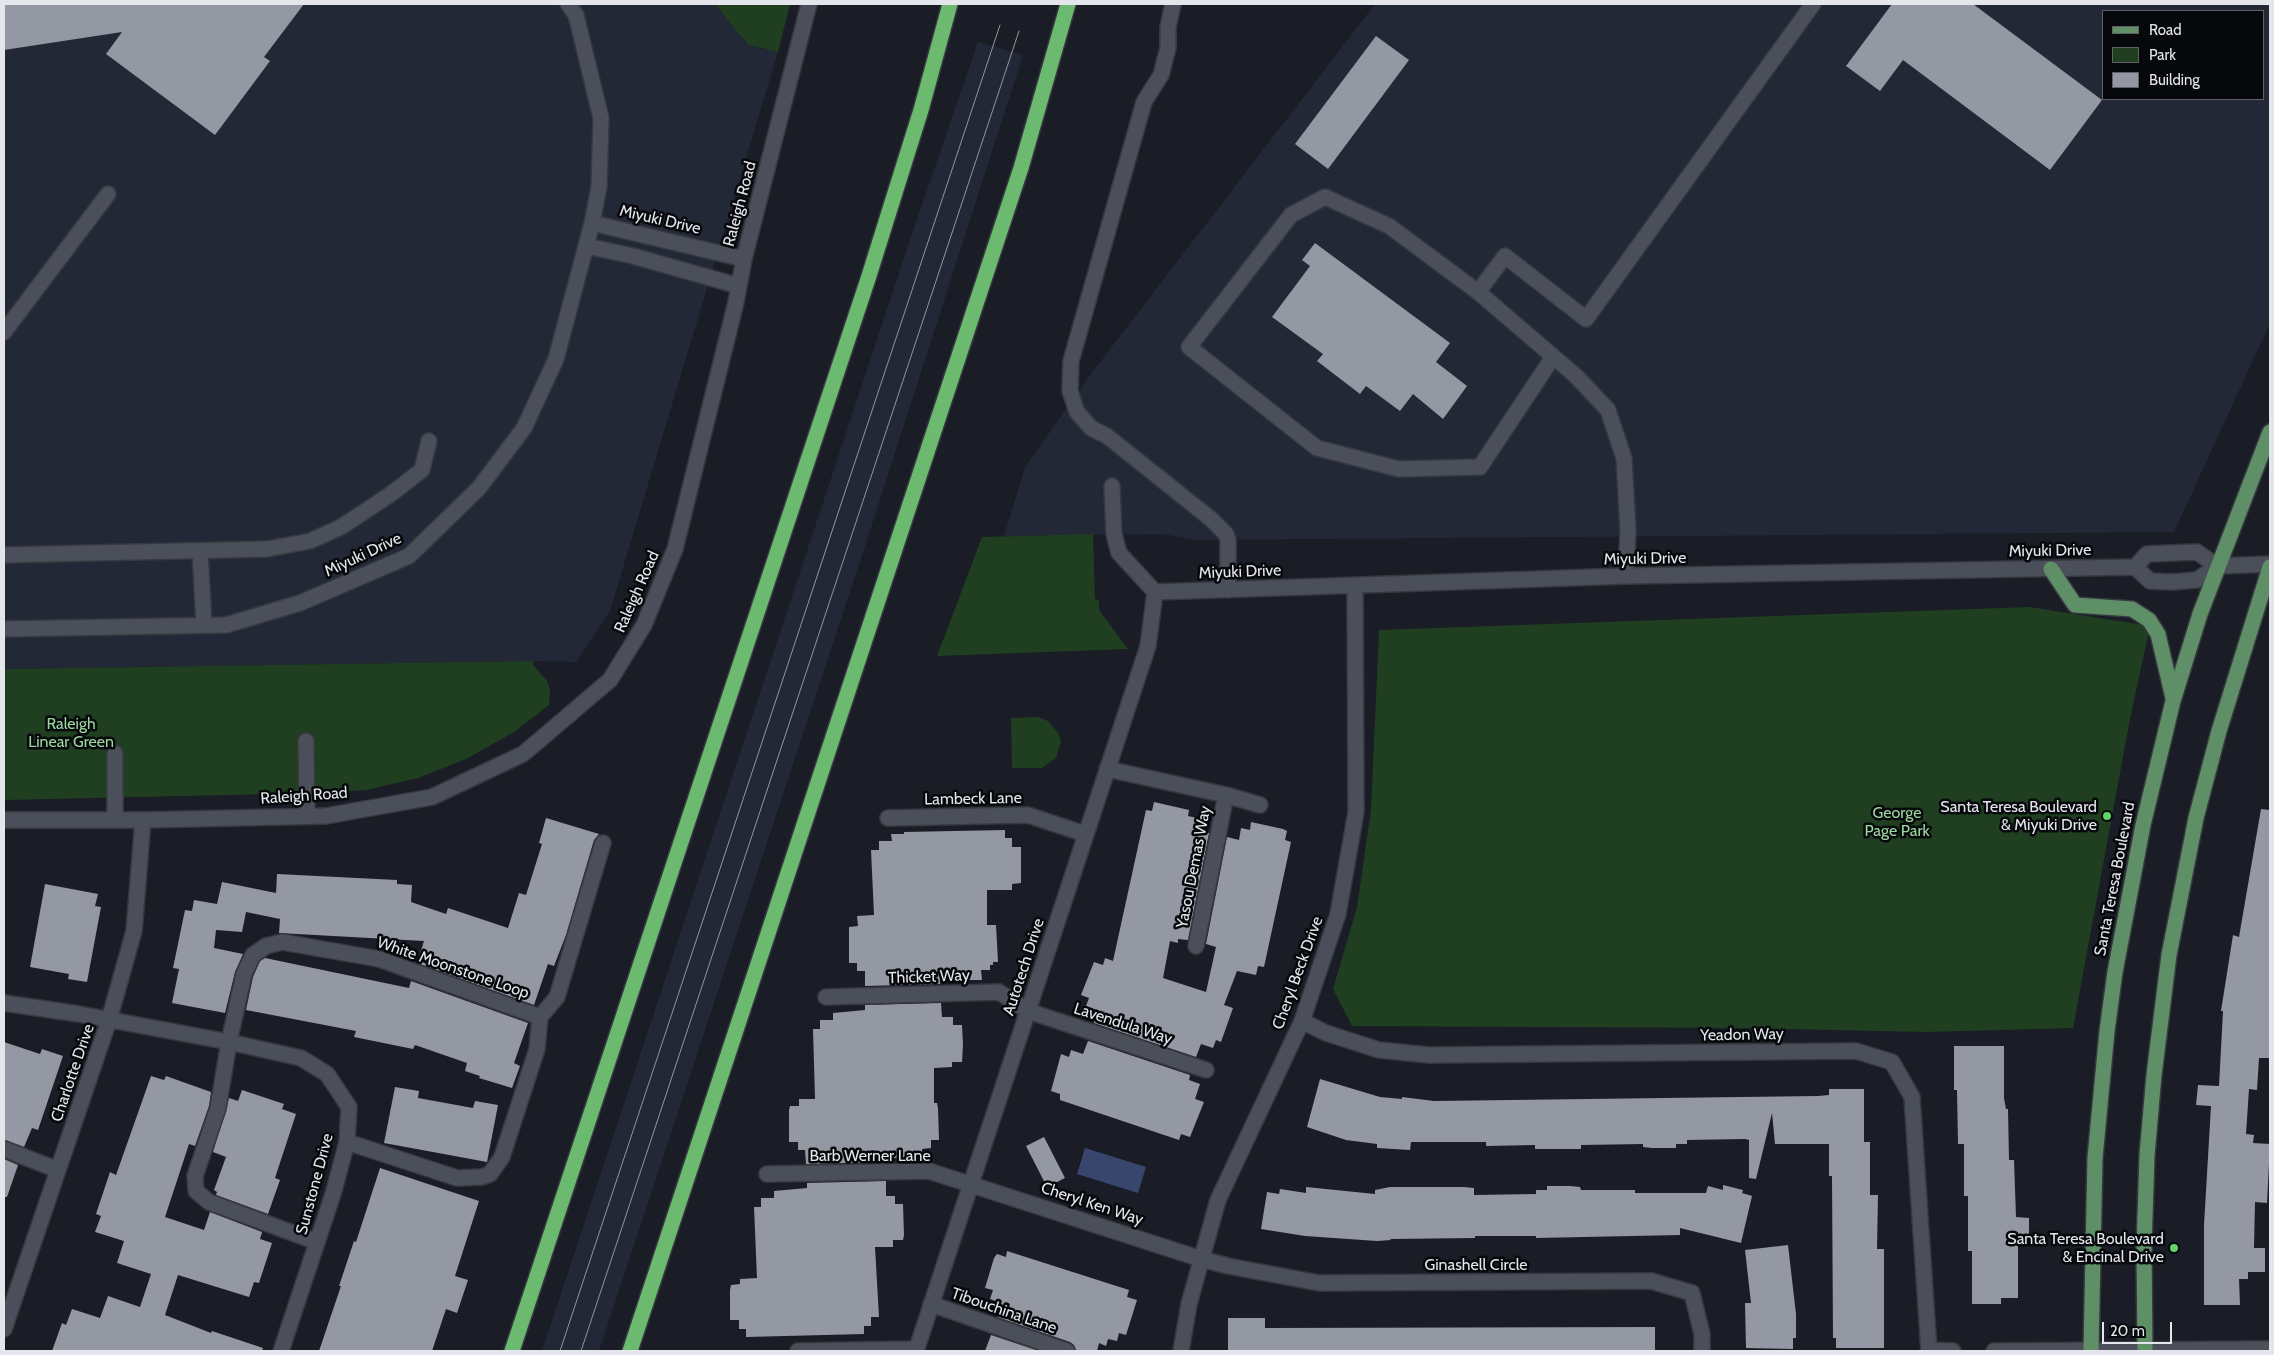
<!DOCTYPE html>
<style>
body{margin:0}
#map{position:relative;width:2274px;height:1355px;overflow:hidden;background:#1a1d26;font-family:Cabin,sans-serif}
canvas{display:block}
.frame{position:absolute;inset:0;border:5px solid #e4e6ec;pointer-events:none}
.legend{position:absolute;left:2102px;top:10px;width:162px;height:90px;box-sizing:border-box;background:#07080b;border:1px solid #5f6165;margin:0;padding:6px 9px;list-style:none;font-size:15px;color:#e4e6ec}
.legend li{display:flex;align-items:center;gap:10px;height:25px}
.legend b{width:25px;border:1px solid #5f6165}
.scale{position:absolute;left:2102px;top:1322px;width:70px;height:22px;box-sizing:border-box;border:2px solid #e4e6ec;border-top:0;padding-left:6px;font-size:15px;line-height:18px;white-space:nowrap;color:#e4e6ec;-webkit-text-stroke:4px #07080b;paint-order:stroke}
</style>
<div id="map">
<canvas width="2274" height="1355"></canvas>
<div class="frame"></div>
<ul class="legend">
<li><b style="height:6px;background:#5f8f66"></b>Road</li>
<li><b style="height:14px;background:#1f3f20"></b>Park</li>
<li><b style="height:14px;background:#9498a3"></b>Building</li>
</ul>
<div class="scale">20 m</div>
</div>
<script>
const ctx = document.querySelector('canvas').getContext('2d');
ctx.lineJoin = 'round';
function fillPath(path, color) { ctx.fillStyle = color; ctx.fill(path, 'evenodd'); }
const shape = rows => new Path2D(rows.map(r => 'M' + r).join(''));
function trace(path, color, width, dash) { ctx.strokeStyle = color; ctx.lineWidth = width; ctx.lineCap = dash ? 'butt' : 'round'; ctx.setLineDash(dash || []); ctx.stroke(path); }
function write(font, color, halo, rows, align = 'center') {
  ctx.font = font + ' Cabin,sans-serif'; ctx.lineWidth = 5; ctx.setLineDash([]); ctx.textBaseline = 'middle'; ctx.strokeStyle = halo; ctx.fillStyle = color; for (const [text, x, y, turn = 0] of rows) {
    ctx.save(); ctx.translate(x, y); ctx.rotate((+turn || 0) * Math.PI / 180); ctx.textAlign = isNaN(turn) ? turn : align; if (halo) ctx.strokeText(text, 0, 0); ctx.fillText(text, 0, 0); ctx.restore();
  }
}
const built = shape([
 [4,4,715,4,748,45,778,52,610,611,576,662,533,661,4,669],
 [1375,4,2270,4,2270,323,2174,532,1196,540,1163,534,1004,536,1025,467,1094,370],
 [2103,11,2263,11,2263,99,2103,99],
 [978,42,1023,55,866,543,599,1351,542,1351,913,231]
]);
const green = shape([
 [715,4,790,4,778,52,748,45],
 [1093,534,1095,599,1099,600,1099,610,1128,649,937,656,982,537],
 [2030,607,2150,626,2129,724,2073,1028,1926,1032,1741,1028,1352,1026,1333,989,1357,907,1371,810,1379,630],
 [533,661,533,665,547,681,550,690,549,705,514,732,466,759,418,778,366,790,317,793,4,800,4,669],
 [1038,717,1048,721,1059,734,1061,742,1056,758,1042,768,1012,768,1011,718]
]);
const water = shape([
 [1085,1148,1146,1167,1138,1193,1077,1174]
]);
const building = shape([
 [4,4,304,4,264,57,270,61,215,135,106,54,122,32,4,50],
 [1892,4,1973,4,2102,100,2050,170,1903,60,1880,91,1846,66],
 [1376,36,1409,60,1328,169,1295,144],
 [1315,243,1450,343,1436,362,1467,386,1443,419,1413,394,1400,411,1366,386,1360,394,1317,361,1323,354,1272,317,1310,266,1302,260],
 [1154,802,1189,810,1188,816,1197,818,1194,830,1209,833,1188,940,1178,939,1178,943,1170,941,1163,978,1206,992,1216,947,1206,944,1227,837,1239,840,1241,828,1250,830,1251,822,1283,829,1287,831,1285,840,1291,842,1264,967,1258,966,1256,975,1237,971,1224,1005,1233,1008,1221,1042,1216,1040,1213,1048,1201,1044,1196,1057,1094,1023,1097,1010,1086,1006,1089,998,1081,995,1094,962,1103,965,1105,958,1113,961,1146,810,1152,811],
 [2261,809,2270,810,2270,1058,2259,1058,2257,1090,2249,1089,2246,1134,2254,1135,2253,1143,2270,1144,2267,1203,2255,1202,2254,1248,2265,1248,2265,1272,2248,1272,2248,1279,2239,1279,2240,1305,2204,1305,2204,1225,2211,1106,2196,1105,2198,1085,2219,1086,2223,1011,2221,1011,2233,935,2239,937],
 [546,818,599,834,594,840,566,935,554,966,548,964,534,1005,417,963,424,941,279,933,280,919,246,912,242,932,216,930,214,948,243,954,235,972,225,1013,172,1003,179,969,173,968,185,910,192,911,194,900,217,904,222,882,276,893,277,874,397,880,397,884,412,885,411,902,446,914,448,908,508,928,519,893,526,895,542,844,539,843],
 [1005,830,1005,838,1012,838,1012,847,1021,847,1021,883,1012,884,1012,890,987,890,987,925,996,925,998,962,993,962,993,965,990,965,990,970,981,970,982,980,940,980,940,984,865,986,865,971,857,971,857,963,849,963,849,927,858,926,857,916,874,915,871,850,879,850,879,841,892,841,891,834,904,834,904,832],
 [45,884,98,894,95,906,101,907,87,982,68,979,69,974,30,967],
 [265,958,409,988,411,981,528,1023,514,1063,520,1066,512,1088,479,1078,480,1076,465,1071,467,1063,415,1045,413,1049,354,1037,356,1031,246,1010,253,977,260,961],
 [941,1003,942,1017,953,1017,953,1025,962,1025,963,1045,962,1062,952,1062,952,1067,934,1068,934,1103,937,1103,938,1108,939,1140,931,1140,931,1148,922,1149,922,1158,886,1158,886,1162,806,1164,805,1150,798,1150,798,1142,789,1142,789,1110,790,1106,799,1106,799,1099,815,1099,813,1029,820,1029,820,1020,833,1020,833,1013,865,1010,865,1005],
 [1088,1041,1190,1075,1189,1080,1200,1084,1195,1099,1204,1102,1190,1137,1181,1134,1179,1140,1060,1100,1060,1094,1051,1091,1061,1054,1069,1057,1071,1050,1083,1054],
 [4,1042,40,1054,42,1049,63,1056,38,1130,32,1128,24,1147,4,1140],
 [1954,1046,2004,1046,2004,1098,2006,1109,2008,1109,2009,1160,2014,1160,2016,1217,2029,1218,2029,1238,2021,1238,2021,1241,2018,1242,2018,1298,2001,1298,2001,1304,1972,1304,1972,1251,1968,1251,1968,1196,1964,1196,1964,1144,1958,1144,1957,1090,1954,1090],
 [151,1076,164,1080,166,1076,211,1092,209,1106,195,1146,189,1144,165,1217,204,1230,210,1212,262,1232,260,1239,272,1243,259,1283,254,1282,249,1297,178,1275,165,1315,211,1333,212,1331,263,1348,262,1351,52,1351,62,1323,66,1325,72,1309,100,1318,108,1296,140,1307,151,1274,117,1263,124,1241,95,1232,101,1216,96,1214,110,1172,116,1175],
 [1320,1079,1380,1097,1402,1099,1402,1097,1434,1101,1818,1096,1829,1095,1829,1089,1864,1089,1864,1142,1870,1142,1870,1195,1878,1195,1877,1249,1884,1249,1884,1348,1836,1348,1836,1338,1833,1338,1832,1176,1829,1176,1829,1144,1775,1144,1772,1113,1756,1179,1749,1178,1749,1140,1745,1139,1687,1140,1687,1144,1676,1144,1676,1148,1652,1148,1643,1147,1643,1144,1581,1145,1581,1149,1535,1149,1535,1145,1486,1146,1486,1142,1411,1142,1410,1150,1377,1148,1377,1144,1346,1140,1307,1127],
 [395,1087,419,1091,418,1098,473,1108,475,1101,498,1105,487,1162,384,1143],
 [242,1090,284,1104,282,1109,296,1114,275,1178,280,1180,268,1214,216,1195,217,1192,214,1190,226,1157,213,1152,229,1098,238,1101],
 [1044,1137,1065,1178,1047,1187,1026,1146],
 [4,1159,18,1165,7,1197,4,1197],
 [380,1168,479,1201,455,1276,468,1280,457,1313,446,1309,432,1351,319,1351,341,1286,339,1286,354,1241,356,1242],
 [886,1181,886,1196,895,1196,895,1204,903,1204,904,1235,903,1240,893,1240,893,1247,875,1247,879,1317,871,1317,871,1326,864,1326,864,1334,746,1337,746,1329,739,1329,739,1320,730,1320,730,1290,731,1285,740,1284,740,1279,757,1278,754,1207,761,1207,761,1198,774,1198,774,1191,807,1188,807,1183],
 [1723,1185,1743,1190,1742,1193,1752,1196,1741,1243,1680,1228,1680,1235,1536,1238,1536,1236,1475,1236,1475,1238,1390,1239,1391,1240,1377,1241,1305,1236,1261,1229,1267,1192,1279,1194,1280,1189,1306,1193,1306,1187,1375,1194,1375,1190,1390,1187,1464,1187,1474,1188,1474,1195,1536,1194,1536,1190,1547,1190,1547,1186,1570,1186,1580,1187,1581,1190,1635,1190,1635,1193,1706,1193,1708,1186,1723,1190],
 [1788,1245,1796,1314,1796,1338,1793,1338,1793,1349,1746,1348,1745,1303,1751,1303,1745,1250],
 [1007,1251,1129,1290,1127,1297,1137,1300,1126,1335,1119,1333,1117,1341,1108,1339,1106,1346,1099,1343,1097,1351,1076,1351,1074,1345,1070,1342,997,1317,1001,1303,990,1299,993,1290,985,1288,994,1258,997,1254,1006,1257],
 [1228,1318,1265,1318,1265,1328,1655,1327,1655,1351,1228,1351],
 [991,1335,1039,1351,985,1351]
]);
const minor = shape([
 [1173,4,1168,27,1168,48,1161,75,1144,102,1071,361,1070,391,1077,412,1091,428,1107,436,1211,519,1226,534,1228,540,1228,590],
 [592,223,744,259],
 [586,246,633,256,739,286],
 [1478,292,1505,256,1586,319,1813,4],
 [4,332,108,194],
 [1553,357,1480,467,1399,469,1317,448,1189,347,1291,215,1325,197,1389,226,1478,292,1576,376,1608,410,1624,458,1628,531,1626,576],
 [1112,486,1114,534,1119,553,1155,592],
 [200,551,204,625],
 [4,555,267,549,310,541,341,527,391,494,422,470,429,441],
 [2135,567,2147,554,2197,552,2217,566],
 [1155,592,1626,576,2135,567,2150,581,2171,582,2197,580,2217,566,2270,564],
 [4,629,226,625,300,603,409,556,479,488,524,428,556,359,592,223,599,187,601,118,576,15,568,4],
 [306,741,307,816],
 [115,753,115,820],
 [1107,769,1226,795,1260,805],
 [888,818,1028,815,1085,834],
 [4,820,143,820,326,816,432,797,523,754,610,680,644,625,675,549,736,302,744,259,809,4],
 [1196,946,1226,795],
 [826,997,999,992,1028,1011,1206,1070],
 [4,1003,79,1014,229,1042,301,1058,327,1074,349,1107,347,1142,333,1194,281,1351],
 [540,1017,557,997,603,843],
 [1302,1021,1326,1033,1379,1050,1429,1055,1856,1051,1892,1062,1912,1097,1929,1351],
 [347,1142,457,1178,482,1177,490,1174,502,1157,537,1049,540,1017],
 [4,1149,58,1170],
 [767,1174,929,1171,1201,1259,1228,1266,1319,1283,1651,1281,1692,1293,1702,1334,1702,1351],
 [317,1242,209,1202,196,1191,195,1176,218,1108,229,1042,244,974,253,955,266,946,282,942,379,959,540,1017],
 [931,1304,1067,1351],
 [4,1329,109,1020,134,931,143,820],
 [1929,1350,1953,1351],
 [798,1351,917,1349],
 [916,1351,1148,646,1155,592],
 [1181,1351,1189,1304,1218,1200,1302,1021,1338,914,1356,812,1355,586],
 [1994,1351,2270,1349]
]);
const major = shape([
 [2051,569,2075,605,2132,609,2149,620,2158,634,2173,698],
 [2091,1351,2095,1158,2107,1031,2115,972,2143,825,2173,701,2200,614,2270,432],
 [2145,1351,2144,1248,2147,1155,2154,1075,2169,955,2196,818,2219,731,2270,567]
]);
const highway = shape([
 [512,1351,868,279,921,110,950,4],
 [630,1351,1021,168,1068,4]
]);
const tram = shape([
 [560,1351,1000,25],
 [581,1351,1019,31]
]);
const markers = [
 [2107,816,5,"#62d469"],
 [2174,1248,5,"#62d469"]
];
const streetNames = [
 ["Raleigh Road",740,204,-75],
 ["Miyuki Drive",660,220,13],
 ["Miyuki Drive",2050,551,-1],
 ["Miyuki Drive",363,555,-25],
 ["Miyuki Drive",1645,559,-1],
 ["Miyuki Drive",1240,572,-2],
 ["Raleigh Road",637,592,-66],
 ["Raleigh Road",304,796,-4],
 ["Lambeck Lane",973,799,-1],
 ["Yasou Demas Way",1194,867,-79],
 ["Santa Teresa Boulevard",2115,879,-79],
 ["Autotech Drive",1024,967,-72],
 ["White Moonstone Loop",453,968,19],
 ["Cheryl Beck Drive",1298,973,-70],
 ["Thicket Way",929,977,-2],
 ["Lavendula Way",1123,1024,18],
 ["Yeadon Way",1742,1035,-1],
 ["Charlotte Drive",73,1073,-71],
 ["Barb Werner Lane",870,1156],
 ["Sunstone Drive",315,1184,-75],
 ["Cheryl Ken Way",1092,1204,18],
 ["Ginashell Circle",1476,1265],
 ["Tibouchina Lane",1004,1311,19]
];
const parkNames = [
 ["Raleigh",71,724],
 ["Linear Green",71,742],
 ["George",1897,813],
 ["Page Park",1897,831]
];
const poiNames = [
 ["Santa Teresa Boulevard",2097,807],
 ["& Miyuki Drive",2097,825],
 ["Santa Teresa Boulevard",2164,1239],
 ["& Encinal Drive",2164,1257]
];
fillPath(built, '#232836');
fillPath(green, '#1f3f20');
fillPath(water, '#38466e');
fillPath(building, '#9498a3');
trace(minor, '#363940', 18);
trace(major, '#363940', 18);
trace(highway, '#363940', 18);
trace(minor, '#4b4f59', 15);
trace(major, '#5f8f66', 15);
trace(highway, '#6cba6f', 15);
trace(tram, '#94969d', 1);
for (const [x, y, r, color] of markers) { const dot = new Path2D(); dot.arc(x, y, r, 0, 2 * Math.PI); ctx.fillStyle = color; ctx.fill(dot); trace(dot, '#07080b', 2); }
write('16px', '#e4e6ec', '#07080b', streetNames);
write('16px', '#9cd79d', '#07080b', parkNames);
write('16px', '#e4e6ec', '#07080b', poiNames, 'right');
</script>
